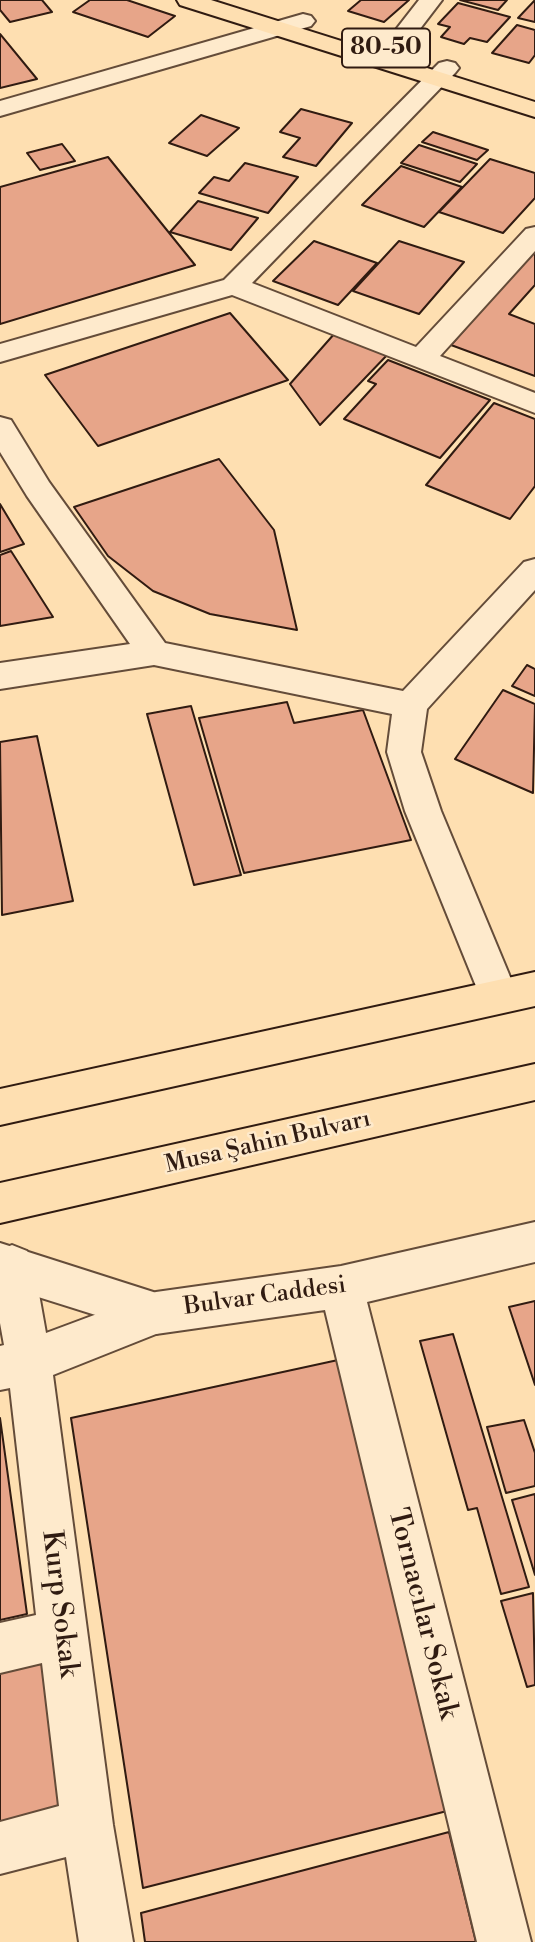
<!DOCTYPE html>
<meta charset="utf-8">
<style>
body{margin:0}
canvas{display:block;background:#fedfb1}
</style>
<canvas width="535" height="1942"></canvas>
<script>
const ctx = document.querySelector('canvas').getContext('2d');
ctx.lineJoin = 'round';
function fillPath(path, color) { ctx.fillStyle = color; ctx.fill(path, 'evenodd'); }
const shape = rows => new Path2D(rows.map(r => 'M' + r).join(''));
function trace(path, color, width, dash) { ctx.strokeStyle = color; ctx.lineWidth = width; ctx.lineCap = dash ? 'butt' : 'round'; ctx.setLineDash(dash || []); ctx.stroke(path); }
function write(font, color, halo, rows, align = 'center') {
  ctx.font = font + ' "Libre Bodoni",serif'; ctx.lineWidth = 5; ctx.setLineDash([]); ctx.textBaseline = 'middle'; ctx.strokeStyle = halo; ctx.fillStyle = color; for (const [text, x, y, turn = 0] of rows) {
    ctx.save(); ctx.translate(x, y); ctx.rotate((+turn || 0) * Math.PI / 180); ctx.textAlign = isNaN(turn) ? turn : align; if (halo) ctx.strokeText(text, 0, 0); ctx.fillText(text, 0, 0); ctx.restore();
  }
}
const building = shape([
 [0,0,42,0,52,12,10,22,0,10,0,0],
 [90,0,127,0,175,16,148,37,73,12,90,0],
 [361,0,409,0,384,22,348,11,361,0],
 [460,0,507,0,498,10,460,0],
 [535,0,535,22,518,18,535,0],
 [458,3,510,17,487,42,470,38,464,44,441,37,450,27,438,24,458,3],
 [517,25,535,30,535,55,529,63,492,53,517,25],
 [0,34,37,79,0,88,0,34],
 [301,109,352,123,316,166,283,157,300,138,280,132,301,109],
 [201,115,239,128,207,156,169,143,201,115],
 [433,132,488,150,477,160,422,142,433,132],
 [62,144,75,161,40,170,27,153,62,144],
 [419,145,477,164,460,182,401,163,419,145],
 [108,157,195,265,0,324,0,187,108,157],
 [490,159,535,173,535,198,503,233,439,212,490,159],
 [245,163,298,177,268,213,199,193,214,177,229,181,245,163],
 [401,166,462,187,424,227,362,205,401,166],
 [198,201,258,218,231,250,170,232,198,201],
 [314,241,377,263,338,305,273,281,314,241],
 [399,241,464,262,419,314,353,291,399,241],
 [535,249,535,285,509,314,535,324,535,376,451,345,535,249],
 [230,313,288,380,98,446,45,375,230,313],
 [335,333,389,353,320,425,290,384,335,333],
 [388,360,490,400,440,458,344,419,376,384,368,381,388,360],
 [494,403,535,419,535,486,510,519,426,485,494,403],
 [219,459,274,530,297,630,210,614,153,591,108,556,74,507,219,459],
 [0,504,24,544,0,552,0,504],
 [11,551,53,617,0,626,0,555,11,551],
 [527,665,535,669,535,696,512,686,527,665],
 [503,690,535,704,533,793,455,759,503,690],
 [287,702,294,723,363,710,411,840,244,873,199,718,287,702],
 [191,706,241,875,194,885,147,714,191,706],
 [37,736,73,901,2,915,0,742,37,736],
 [535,1301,535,1385,509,1307,535,1301],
 [453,1334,529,1587,501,1594,477,1508,468,1510,420,1341,453,1334],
 [338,1360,451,1810,143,1888,71,1418,338,1360],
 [0,1418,27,1614,0,1620,0,1418],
 [524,1420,535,1453,535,1486,506,1493,487,1427,524,1420],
 [535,1494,535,1575,512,1500,535,1494],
 [533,1593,535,1685,527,1687,501,1601,533,1593],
 [41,1659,66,1827,0,1844,0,1669,41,1659],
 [449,1832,476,1942,145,1942,141,1913,449,1832]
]);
const minor = shape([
 [419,0,442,0,400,55,384,55,380,50,419,0],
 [303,14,311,16,315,21,311,26,0,116,0,101,303,14],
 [447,61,455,63,459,68,455,73,252,283,416,347,526,229,535,227,535,251,440,356,535,393,535,413,232,295,0,362,0,344,224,280,439,63,447,61],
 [0,417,11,420,49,482,165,643,403,691,524,562,535,559,535,590,427,709,421,752,441,811,518,996,513,1008,499,1013,485,1008,480,996,405,811,387,752,392,714,154,665,0,689,0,663,130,644,27,496,0,452,0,417],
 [535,1222,535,1262,367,1302,531,1942,477,1942,325,1310,156,1334,53,1375,113,1825,133,1942,79,1942,66,1857,0,1874,0,1822,59,1806,42,1663,0,1673,0,1623,36,1615,10,1388,0,1390,0,1346,4,1345,0,1323,0,1250,12,1245,27,1251,34,1266,46,1333,156,1292,341,1266,535,1222]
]);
const tertiary = shape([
 [0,1243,172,1298,178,1313,172,1328,156,1334,0,1285,0,1243]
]);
const primary = shape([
 [535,972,535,1006,0,1125,0,1089,535,972],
 [535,1064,535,1100,0,1223,0,1183,535,1064]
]);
const trunk = shape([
 [177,0,211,0,535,102,535,117,180,5,177,0]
]);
const shields = [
 [386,48,88]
];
const shieldNames = [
 ["80-50",386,48]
];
const streetNames = [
 ["Musa Şahin Bulvarı",268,1143,-13],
 ["Bulvar Caddesi",265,1297,-8]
];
const nearStreetnames = [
 ["Kurp Sokak",59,1604,83],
 ["Tornacılar Sokak",422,1614,76]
];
fillPath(building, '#e7a589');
trace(building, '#301b11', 2);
trace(minor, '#644c39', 4);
trace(tertiary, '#644c39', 4);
trace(primary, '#301b11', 4);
trace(trunk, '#301b11', 4);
fillPath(minor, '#feeacc');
fillPath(tertiary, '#feeacc');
fillPath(primary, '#fedfb1');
fillPath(trunk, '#fedfb1');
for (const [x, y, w] of shields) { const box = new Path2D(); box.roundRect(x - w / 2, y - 19.5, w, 39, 5); ctx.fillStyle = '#feeacc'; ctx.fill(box); trace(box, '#301b11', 2); }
write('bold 23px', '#301b11', null, shieldNames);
write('24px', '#301b11', '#feeacc', streetNames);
write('28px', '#301b11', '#feeacc', nearStreetnames);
</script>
